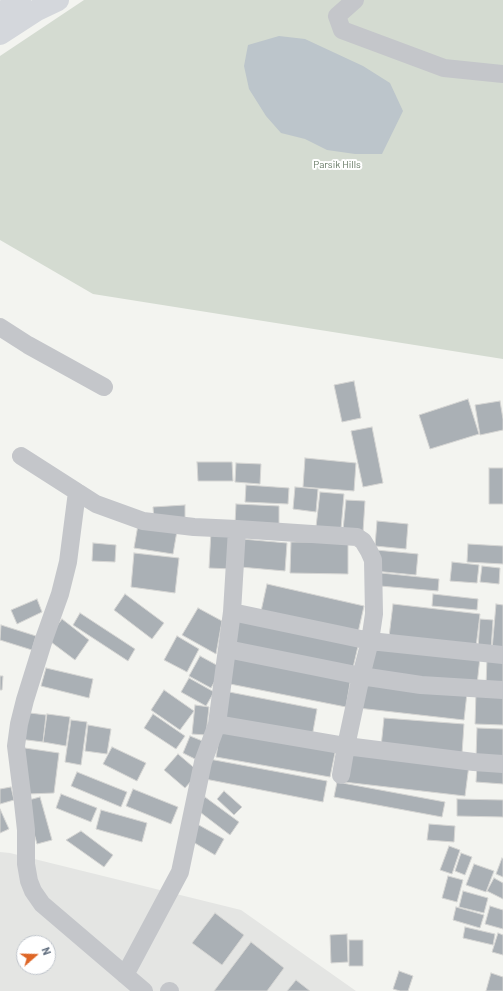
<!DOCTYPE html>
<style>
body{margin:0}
#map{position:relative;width:503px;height:991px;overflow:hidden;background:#f3f4f0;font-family:Barlow,sans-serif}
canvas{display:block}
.north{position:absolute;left:16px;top:935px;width:40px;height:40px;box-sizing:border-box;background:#fff;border:1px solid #c1c6cc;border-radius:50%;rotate:70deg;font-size:11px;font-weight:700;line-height:16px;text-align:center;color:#637080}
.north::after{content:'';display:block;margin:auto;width:14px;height:18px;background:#de6626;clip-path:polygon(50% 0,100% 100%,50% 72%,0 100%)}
</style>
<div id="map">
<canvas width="503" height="991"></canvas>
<div class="north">N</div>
</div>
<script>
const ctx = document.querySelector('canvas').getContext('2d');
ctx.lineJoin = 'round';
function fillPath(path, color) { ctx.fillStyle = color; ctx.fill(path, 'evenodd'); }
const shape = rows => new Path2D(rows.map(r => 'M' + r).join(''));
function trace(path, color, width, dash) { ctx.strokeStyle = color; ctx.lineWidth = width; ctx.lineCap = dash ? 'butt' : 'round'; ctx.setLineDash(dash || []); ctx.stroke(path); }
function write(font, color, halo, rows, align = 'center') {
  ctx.font = font + ' Barlow,sans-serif'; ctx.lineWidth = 4; ctx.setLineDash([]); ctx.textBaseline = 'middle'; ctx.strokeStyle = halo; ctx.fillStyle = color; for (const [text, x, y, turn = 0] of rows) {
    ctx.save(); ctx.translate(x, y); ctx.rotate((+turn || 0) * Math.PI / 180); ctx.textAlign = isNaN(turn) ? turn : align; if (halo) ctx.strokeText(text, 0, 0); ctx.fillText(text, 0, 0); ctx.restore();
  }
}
const built = shape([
 [0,852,10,853,241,910,356,991,0,991],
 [24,943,48,943,48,967,24,967]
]);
const green = shape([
 [84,0,503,0,503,359,93,294,0,240,0,56]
]);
const water = shape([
 [279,36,305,39,363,66,390,83,403,111,382,154,355,154,327,150,305,139,281,133,266,116,249,89,244,66,248,45]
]);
const building = shape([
 [354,381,361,418,342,422,334,385,354,381],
 [468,399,479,434,430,449,419,415,468,399],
 [500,401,503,419,503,430,480,435,475,405,500,401],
 [372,427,383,483,363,487,351,431,372,427],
 [305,458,356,463,354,491,303,487,305,458],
 [197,462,232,462,233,481,198,481,197,462],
 [236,463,261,464,260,484,235,482,236,463],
 [489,468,503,468,503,504,489,504,489,468],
 [246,485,289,488,288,504,245,502,246,485],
 [295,487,318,489,316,512,293,509,295,487],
 [320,492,344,494,341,529,316,527,320,492],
 [346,500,365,501,363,532,343,530,346,500],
 [236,504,279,506,279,526,235,524,236,504],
 [185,505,185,518,154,520,153,507,185,505],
 [377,521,408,524,406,549,375,546,377,521],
 [138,525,177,531,173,554,134,548,138,525],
 [211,531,234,532,232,569,209,568,211,531],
 [242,539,287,543,285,571,240,567,242,539],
 [291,542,348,542,348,574,290,573,291,542],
 [93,543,116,545,115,562,92,561,93,543],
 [468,544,503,546,503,564,467,562,468,544],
 [376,550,418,554,416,575,374,571,376,550],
 [134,553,179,558,175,593,131,587,134,553],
 [452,562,479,565,477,583,450,581,452,562],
 [482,566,500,568,499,584,480,582,482,566],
 [381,573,439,579,438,591,380,586,381,573],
 [267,584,364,606,357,637,260,616,267,584],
 [125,594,164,623,152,639,114,610,125,594],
 [433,594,478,599,477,610,432,606,433,594],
 [37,599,42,612,17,624,11,610,37,599],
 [393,604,480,614,476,647,389,637,393,604],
 [496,604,503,605,503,651,492,650,496,604],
 [198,608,222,621,216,654,182,635,198,608],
 [80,613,135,649,128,661,73,625,80,613],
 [237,615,359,642,352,672,231,646,237,615],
 [62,619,89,640,75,660,47,639,62,619],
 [480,619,493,620,491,650,478,649,480,619],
 [1,625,36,636,32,650,0,640,1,625],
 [177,636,199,649,187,672,164,660,177,636],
 [374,644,480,657,477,685,371,673,374,644],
 [231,654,351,677,346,707,225,683,231,654],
 [200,656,222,668,211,688,189,676,200,656],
 [487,658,503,659,503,687,486,686,487,658],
 [46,668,93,679,89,698,41,686,46,668],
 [0,676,3,676,2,690,0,690,0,676],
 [189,678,214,692,206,706,181,692,189,678],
 [361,681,467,693,464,720,358,708,361,681],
 [164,690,194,711,180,730,151,710,164,690],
 [224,691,317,709,312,737,218,718,224,691],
 [476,692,503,693,503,725,475,724,476,692],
 [195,705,209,707,206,735,192,734,195,705],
 [22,712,46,715,43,742,19,739,22,712],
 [47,714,70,717,66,746,43,742,47,714],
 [153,714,185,736,176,749,144,728,153,714],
 [384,718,464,724,462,754,381,747,384,718],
 [71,720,87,722,81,765,65,762,71,720],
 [88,725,111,729,107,754,85,751,88,725],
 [221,727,336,748,330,777,216,757,221,727],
 [477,728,503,729,503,759,476,758,477,728],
 [190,736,205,742,197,760,183,753,190,736],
 [18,747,59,753,54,793,28,794,18,747],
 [112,747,146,763,137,781,103,764,112,747],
 [348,751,469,765,465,796,344,782,348,751],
 [178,754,199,772,185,788,164,770,178,754],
 [209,759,327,781,323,802,205,779,209,759],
 [477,764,503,766,503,784,476,782,477,764],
 [77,772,127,792,121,807,71,786,77,772],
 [337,782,445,802,442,817,334,797,337,782],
 [11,787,14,800,0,804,0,789,11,787],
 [133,789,178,807,171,824,126,806,133,789],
 [224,791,242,807,234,815,217,799,224,791],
 [61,794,97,808,91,822,56,808,61,794],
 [40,797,52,840,37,844,25,801,40,797],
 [205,797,239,822,230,835,196,809,205,797],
 [457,799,503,800,503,817,457,816,457,799],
 [0,809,9,829,0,833,0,809],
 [101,810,147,823,142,842,96,829,101,810],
 [197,824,224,839,215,855,188,839,197,824],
 [429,824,455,826,454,842,427,840,429,824],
 [81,831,113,855,104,867,66,840,81,831],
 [449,846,460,850,452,874,440,870,449,846],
 [461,853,472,857,465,875,455,871,461,853],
 [502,858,503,859,503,877,496,874,502,858],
 [474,864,494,871,486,892,466,885,474,864],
 [448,876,463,880,457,902,442,898,448,876],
 [494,878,503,883,503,899,487,891,494,878],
 [463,891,488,898,484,913,459,907,463,891],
 [490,906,503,910,503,929,485,924,490,906],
 [456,907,484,915,480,928,453,920,456,907],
 [215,913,244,935,222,965,192,943,215,913],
 [465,927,495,934,493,945,463,938,465,927],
 [498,933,503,935,503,955,492,952,498,933],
 [347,934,348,962,331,963,330,935,347,934],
 [349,940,363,940,363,966,349,966,349,940],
 [251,942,284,968,267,991,214,991,251,942],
 [399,971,413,976,408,991,400,991,393,989,399,971],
 [491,973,503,977,503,991,486,991,491,973],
 [296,980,310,991,287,991,296,980]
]);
const street = shape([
 [355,0,337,16,342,30,444,68,503,74],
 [0,327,28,345,104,387],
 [21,456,96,504,143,521,194,527,237,529],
 [77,492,68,562,60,594,44,639,25,700,19,724,16,746,22,794,26,830,26,864,29,881,33,891,42,904,144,991],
 [232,612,370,641,503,655],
 [227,649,361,676,421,685,503,690],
 [217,724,346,746,474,762,503,764],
 [125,975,180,872,203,762,217,724,227,649,232,612,237,529,357,537,363,541,369,551,373,560,374,614,370,641,361,676,346,746,341,775],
 [169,991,170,991]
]);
const secondary = shape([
 [0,14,20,0],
 [0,34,37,10,58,0]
]);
const parkNames = [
 ["Parsik Hills",337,165]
];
fillPath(built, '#e4e5e3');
fillPath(green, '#d4dbd1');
fillPath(water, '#bcc5cb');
fillPath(building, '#aab0b5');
trace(building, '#d5d5d3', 1);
trace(street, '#c4c6ca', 18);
trace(secondary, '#d4d7dc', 22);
write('10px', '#647762', '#fff', parkNames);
</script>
